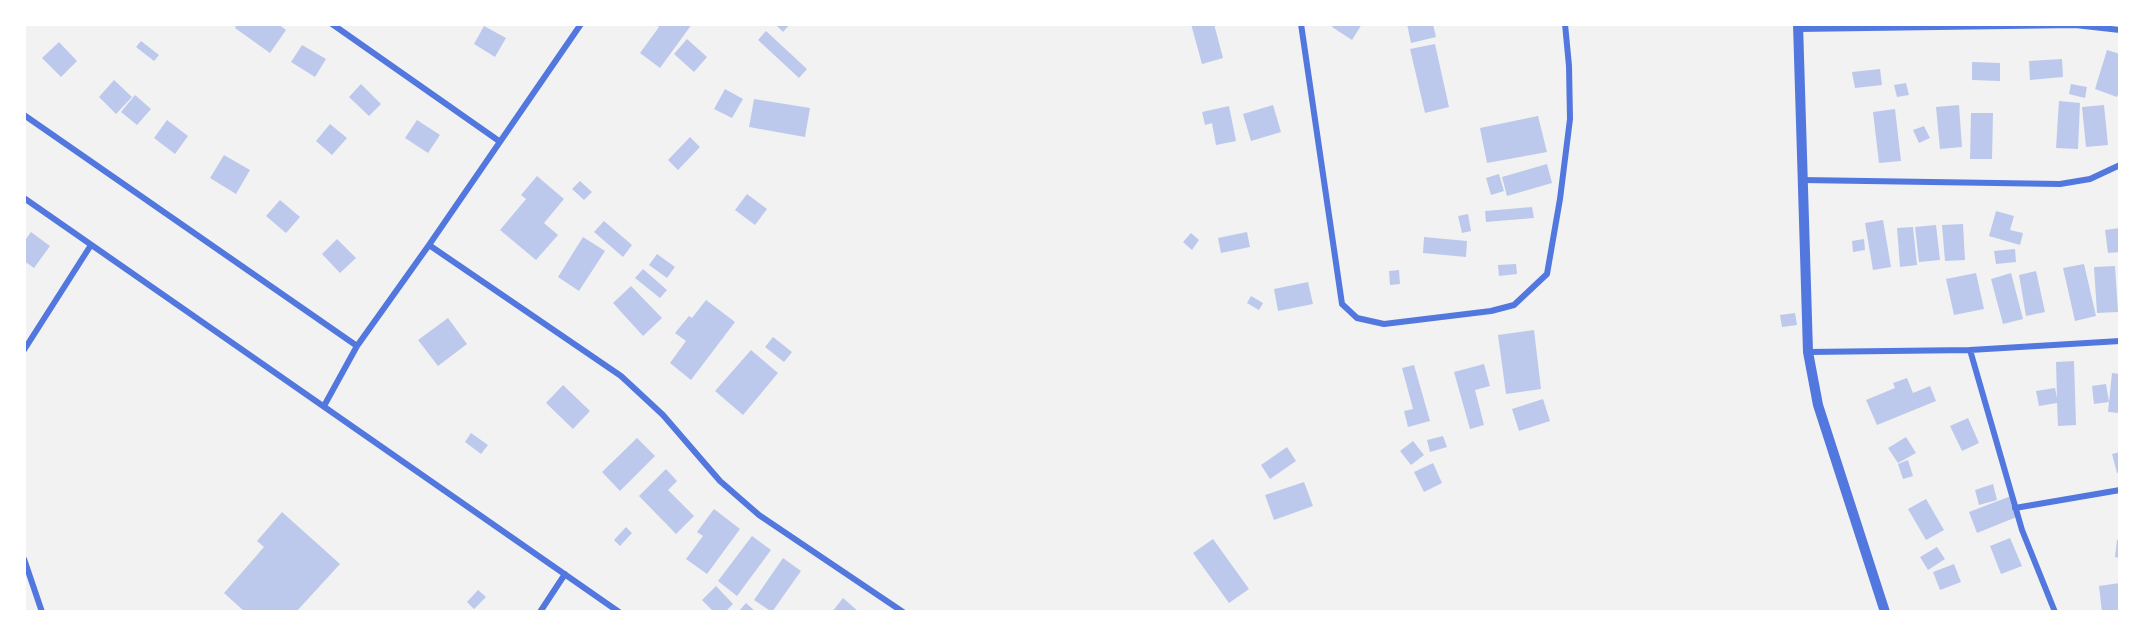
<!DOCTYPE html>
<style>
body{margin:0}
#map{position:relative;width:2144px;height:636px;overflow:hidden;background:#f2f2f2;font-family:"IBM Plex Serif",serif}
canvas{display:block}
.frame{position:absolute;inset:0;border:26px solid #fff;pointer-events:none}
</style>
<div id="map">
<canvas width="2144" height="636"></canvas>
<div class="frame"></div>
</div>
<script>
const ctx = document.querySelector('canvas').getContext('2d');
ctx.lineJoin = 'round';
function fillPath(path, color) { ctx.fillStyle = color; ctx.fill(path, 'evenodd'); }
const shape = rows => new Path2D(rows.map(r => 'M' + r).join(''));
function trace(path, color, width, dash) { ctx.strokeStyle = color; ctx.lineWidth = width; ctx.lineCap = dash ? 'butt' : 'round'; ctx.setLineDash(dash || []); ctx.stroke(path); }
const building = shape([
 [237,24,278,24,286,30,270,53,235,28],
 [655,24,692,24,660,68,640,53,659,27],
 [775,24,790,24,783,32],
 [1191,24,1214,24,1223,58,1202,64],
 [1334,24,1362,24,1352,40,1332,27],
 [1407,24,1433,24,1436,37,1411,43],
 [484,26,506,38,495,57,474,44],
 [766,31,807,69,799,78,758,40],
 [687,39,707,57,694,72,674,54],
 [141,41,159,55,154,61,136,47],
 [59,42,77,61,61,77,42,58],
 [1435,44,1449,107,1425,113,1410,49],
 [302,45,326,59,315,77,291,62],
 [2107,50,2120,54,2120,88,2117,97,2095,89],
 [2062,59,2063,77,2030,80,2029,61],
 [1972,62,2000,63,2000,81,1972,80],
 [1880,69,1882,85,1855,88,1852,72],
 [114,80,132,97,116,114,99,97],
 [1906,83,1909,95,1897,97,1894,85],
 [361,84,381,104,369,116,349,97],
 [2071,84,2087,87,2085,98,2069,94],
 [725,89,743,99,732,118,714,109],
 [135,95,151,109,137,125,121,112],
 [754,99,810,108,805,137,749,127],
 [2059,101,2080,103,2078,149,2056,148],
 [1273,105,1281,132,1251,141,1243,114],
 [1959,105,1962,147,1940,149,1936,107],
 [2104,105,2108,145,2086,147,2082,107],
 [1229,106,1236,141,1216,145,1212,123,1205,125,1202,112],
 [1895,109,1901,161,1879,163,1873,112],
 [1971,113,1993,113,1992,159,1970,159],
 [1538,116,1547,152,1487,163,1480,128],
 [167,120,188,136,175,154,154,138],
 [417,120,440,135,428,153,405,138],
 [330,124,347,138,332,155,316,141],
 [1924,126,1930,138,1919,143,1913,130],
 [690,137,700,147,678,170,668,160],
 [224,155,250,170,236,194,210,178],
 [1547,164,1552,183,1507,196,1502,177],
 [1499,174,1504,191,1491,195,1486,178],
 [537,176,564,199,544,223,558,235,536,260,500,230,526,199,521,195],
 [580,181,592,192,584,200,572,189],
 [747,194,767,209,755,225,735,210],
 [280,200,300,217,286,233,266,216],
 [1532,207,1534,218,1486,222,1485,211],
 [1996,211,2014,216,2010,230,2023,233,2020,245,1989,236],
 [1468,214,1471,231,1462,233,1458,216],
 [1883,220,1891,267,1873,270,1865,223],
 [604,221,632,245,623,257,594,232],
 [1963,224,1965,260,1945,261,1942,225],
 [1936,225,1940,260,1919,262,1915,227],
 [1913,227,1917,265,1900,267,1897,228],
 [2120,228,2120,252,2108,253,2105,230],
 [31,232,50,246,34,268,24,261,24,242],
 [1247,232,1250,247,1221,253,1218,238],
 [1191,233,1199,240,1192,250,1183,242],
 [583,237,605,251,579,291,558,277],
 [1424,237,1467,241,1466,257,1423,253],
 [337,239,356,258,340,273,322,254],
 [1864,239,1865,250,1853,252,1852,241],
 [2015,249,2016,262,1996,264,1994,251],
 [657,254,675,267,667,278,649,265],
 [1516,264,1517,274,1499,276,1498,265],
 [2084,264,2096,316,2075,321,2063,268],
 [2115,266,2118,312,2097,313,2094,267],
 [643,269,667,290,660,298,635,278],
 [1399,270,1400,284,1390,285,1389,271],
 [2036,271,2045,312,2026,316,2019,275],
 [1976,273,1984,309,1954,315,1946,279],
 [2011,273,2023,319,2003,324,1991,279],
 [1308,282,1313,304,1278,311,1274,289],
 [631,286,662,318,643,336,613,303],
 [1251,296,1263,303,1259,310,1247,303],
 [706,300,735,322,691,380,670,363,686,341,675,333,689,316,692,318],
 [1795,313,1797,325,1782,327,1780,315],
 [448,318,467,344,438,366,418,340],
 [1534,330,1541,389,1506,394,1498,335],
 [773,337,792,352,784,362,765,347],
 [751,350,778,373,743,415,715,391],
 [2074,361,2076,425,2058,426,2057,403,2039,406,2036,391,2055,388,2057,398,2056,362],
 [1484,364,1490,386,1475,390,1484,425,1470,429,1454,372],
 [1414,365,1430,421,1408,427,1404,411,1413,409,1402,368],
 [2112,373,2120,374,2120,413,2108,412],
 [1907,378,1913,393,1930,386,1936,401,1877,425,1866,400,1895,388,1893,383],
 [2106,384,2109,402,2094,404,2092,386],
 [563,385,590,411,573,429,546,403],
 [1543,399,1550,421,1519,431,1512,409],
 [1968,418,1979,443,1962,451,1950,426],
 [471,433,488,445,481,454,465,442],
 [1443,436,1447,447,1430,452,1427,440],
 [1906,437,1916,453,1898,463,1888,448],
 [637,438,655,456,620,491,602,472],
 [1413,441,1424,455,1411,465,1400,451],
 [1287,447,1296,461,1270,479,1261,465],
 [2120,452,2120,472,2117,473,2112,454],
 [1908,460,1913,476,1903,479,1898,464],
 [1433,463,1442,483,1424,492,1414,472],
 [666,469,677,481,668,490,694,516,676,534,639,496],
 [1304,482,1313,506,1274,520,1265,495],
 [1993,484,1997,500,1979,505,1975,490],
 [2011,496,2019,516,1977,533,1969,512],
 [1926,499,1944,530,1926,540,1908,509],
 [714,509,740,529,707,574,686,559,703,536,697,532],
 [282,512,340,564,296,612,245,612,224,593,264,547,257,541],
 [626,527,632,533,620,546,614,540],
 [752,536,771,550,737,596,718,581],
 [2010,538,2022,566,2001,574,1990,546],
 [1213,539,1249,589,1229,603,1193,553],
 [2117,540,2120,540,2120,558,2115,557],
 [1937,547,1945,559,1928,570,1920,557],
 [783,558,801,571,772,612,754,600],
 [1954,564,1961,582,1940,590,1933,572],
 [2120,583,2120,612,2102,612,2099,586],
 [716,586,733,604,725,612,714,612,702,600],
 [478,590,486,597,474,609,467,602],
 [843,598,859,612,832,612],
 [746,603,756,612,738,612]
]);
const minor = shape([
 [332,24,499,141],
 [1301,24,1342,304,1357,318,1384,324,1491,311,1514,305,1547,274,1560,199,1570,119,1569,66,1565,24],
 [1798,29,2075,25,2120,30],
 [24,115,357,346],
 [1802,180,2060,184,2090,179,2120,165],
 [24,198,619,612],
 [429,245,621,376,663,415,720,481,759,515,903,612],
 [24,350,91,245],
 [1970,350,2022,530,2055,612],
 [1808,352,1970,350,2120,341],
 [324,406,357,346,429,245,581,24],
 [2015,508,2120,490],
 [24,559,42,612],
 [540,612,565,574]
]);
const tertiary = shape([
 [1798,24,1808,352,1818,405,1885,612]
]);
fillPath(building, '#bdc9ec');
trace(minor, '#5277de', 6);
trace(tertiary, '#5277de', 10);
</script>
